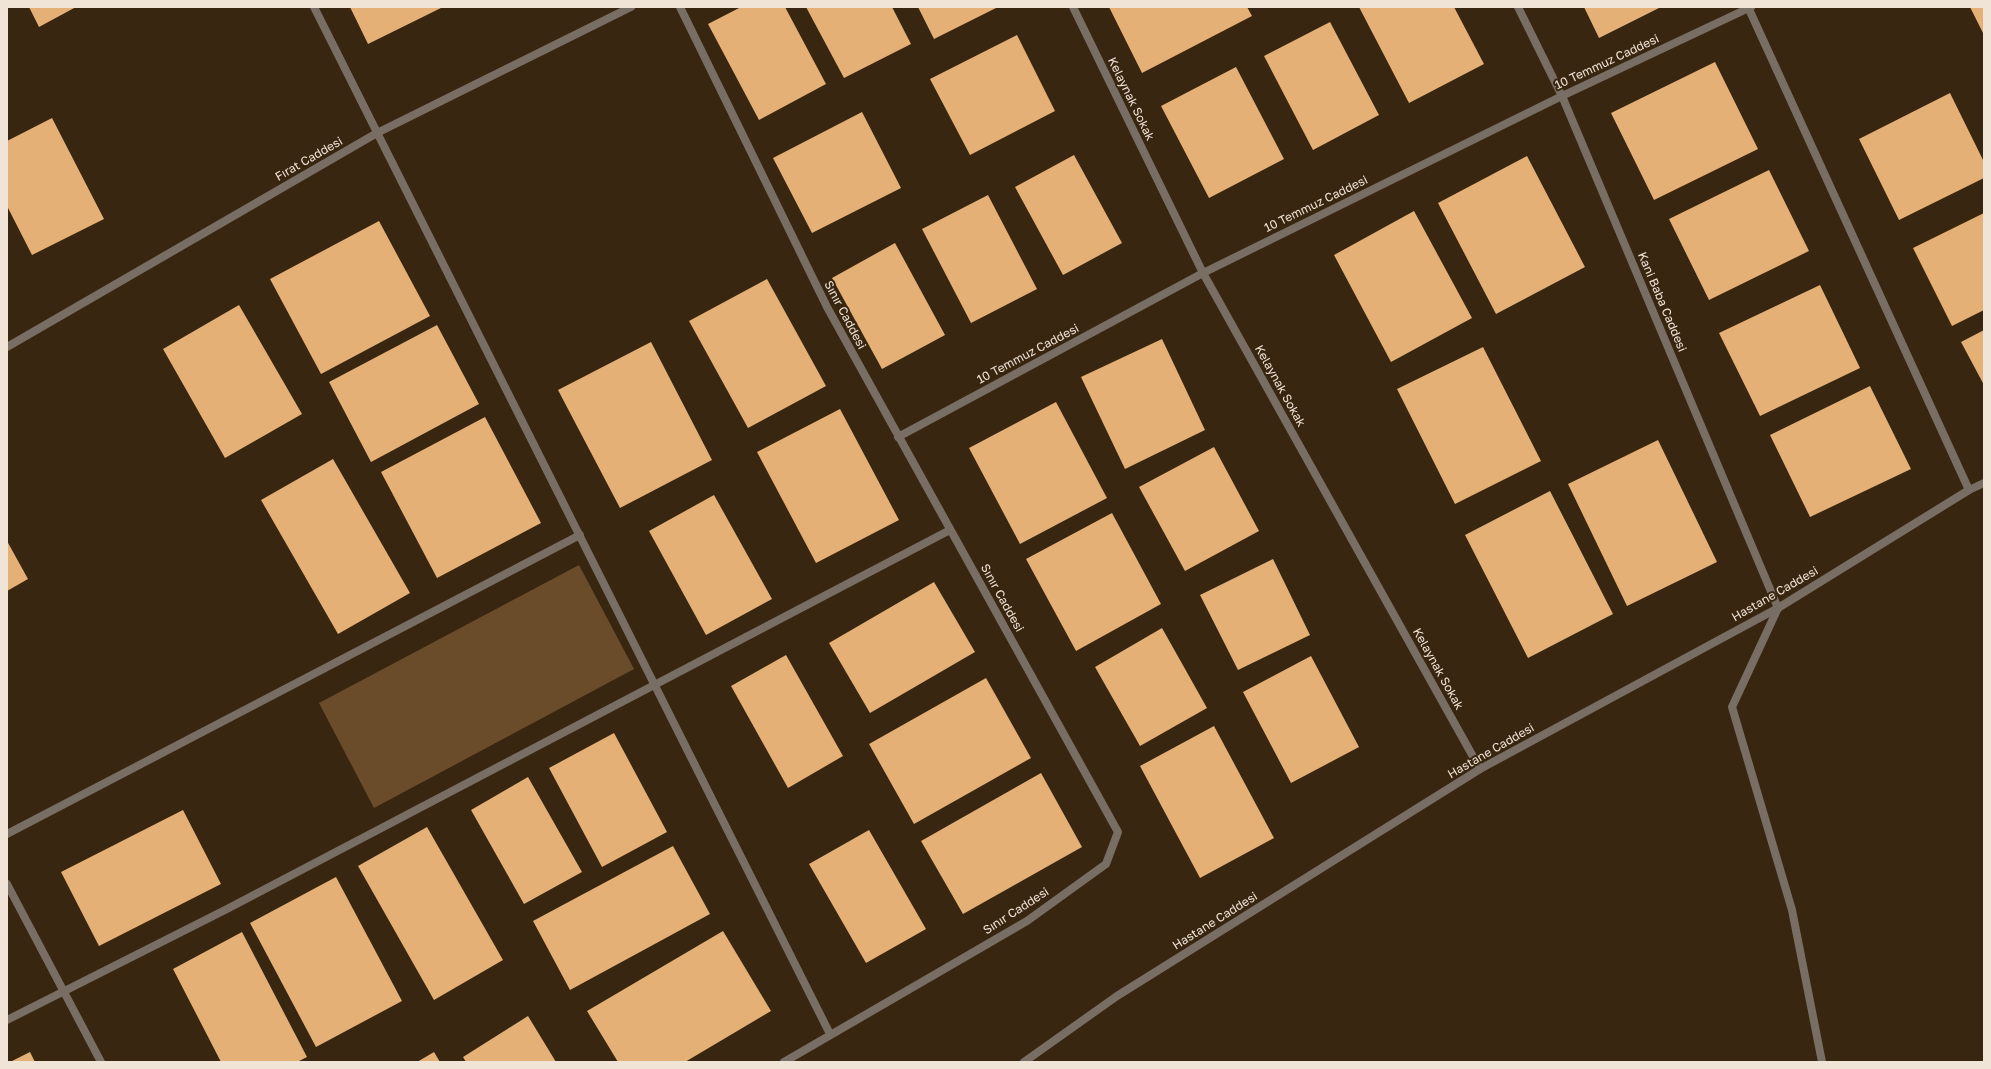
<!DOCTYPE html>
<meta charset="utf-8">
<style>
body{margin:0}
#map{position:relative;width:1991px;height:1069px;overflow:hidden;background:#382611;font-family:"Golos Text",sans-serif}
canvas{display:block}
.frame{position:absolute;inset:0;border:8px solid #f0e4d7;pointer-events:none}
</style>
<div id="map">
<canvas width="1991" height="1069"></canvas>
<div class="frame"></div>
</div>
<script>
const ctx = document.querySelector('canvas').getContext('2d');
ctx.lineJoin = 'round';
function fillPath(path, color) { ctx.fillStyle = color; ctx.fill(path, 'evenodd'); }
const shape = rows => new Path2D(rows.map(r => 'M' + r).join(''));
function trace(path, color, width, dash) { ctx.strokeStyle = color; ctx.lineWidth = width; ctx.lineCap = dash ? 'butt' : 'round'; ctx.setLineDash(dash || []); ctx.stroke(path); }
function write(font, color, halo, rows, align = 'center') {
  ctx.font = font + ' "Golos Text",sans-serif'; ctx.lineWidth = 4; ctx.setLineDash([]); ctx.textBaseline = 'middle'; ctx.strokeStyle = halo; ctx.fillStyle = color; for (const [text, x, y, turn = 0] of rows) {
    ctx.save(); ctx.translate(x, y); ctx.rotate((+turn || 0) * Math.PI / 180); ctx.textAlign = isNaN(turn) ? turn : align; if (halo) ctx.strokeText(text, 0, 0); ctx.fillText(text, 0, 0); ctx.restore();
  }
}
const green = shape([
 [579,565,634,669,374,808,319,703]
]);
const building = shape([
 [29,7,76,7,39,27],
 [350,7,443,7,368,44],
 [741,7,785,7,826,84,759,120,708,24],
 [806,7,892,7,911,44,844,78],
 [918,7,998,7,934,39],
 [1109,7,1247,7,1252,16,1142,73],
 [1359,7,1454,7,1484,64,1409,103],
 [1584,7,1661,7,1599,38],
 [1970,7,1984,7,1984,35],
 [1330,22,1379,115,1313,150,1264,56],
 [1017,35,1055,111,970,155,930,79],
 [1715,62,1758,149,1654,200,1611,113],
 [1236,67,1284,159,1209,198,1161,106],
 [1950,93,1984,162,1984,178,1899,220,1859,139],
 [862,112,901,188,812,233,773,158],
 [52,118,104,219,32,255,7,206,7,141],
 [1074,155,1122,243,1063,275,1015,187],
 [1527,156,1585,267,1496,314,1438,203],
 [1769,170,1809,251,1709,300,1669,219],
 [988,195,1037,289,971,323,922,229],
 [1414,211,1472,318,1391,362,1334,255],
 [1984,213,1984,310,1952,326,1913,248],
 [379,221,430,316,321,374,270,279],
 [895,243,945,335,882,369,832,278],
 [767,279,826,386,748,428,689,321],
 [1820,285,1860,368,1760,416,1719,333],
 [239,305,302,414,225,458,163,349],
 [437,325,479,404,371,462,329,382],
 [1984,330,1984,385,1961,342],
 [1162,339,1205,430,1125,469,1081,377],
 [651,342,712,460,620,508,558,390],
 [1483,347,1541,461,1455,504,1397,389],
 [1870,386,1911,469,1810,517,1770,435],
 [1056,402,1107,498,1020,544,969,448],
 [840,409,899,520,816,563,757,452],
 [485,417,541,523,437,578,381,472],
 [1658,440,1717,562,1627,606,1568,484],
 [1214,447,1259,531,1185,571,1139,487],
 [333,459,410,593,338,634,261,500],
 [1550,491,1613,614,1528,658,1465,535],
 [714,495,772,599,706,635,649,531],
 [1112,513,1161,604,1076,651,1026,559],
 [7,541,28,579,7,591],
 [1273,559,1310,635,1238,670,1200,595],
 [934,582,975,652,870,713,829,643],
 [1162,628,1207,708,1140,746,1095,667],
 [786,655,843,756,788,788,731,686],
 [1311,656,1359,747,1291,783,1243,692],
 [986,678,1031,758,914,824,869,744],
 [1214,726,1274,838,1200,878,1140,766],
 [614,733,667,832,602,867,549,768],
 [1041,773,1082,847,963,914,921,841],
 [528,777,582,872,524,904,471,810],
 [183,810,221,884,99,946,61,872],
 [427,827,503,960,434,1000,358,866],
 [869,830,926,929,866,963,809,864],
 [673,846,710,914,570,990,533,921],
 [336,877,402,1001,316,1047,250,923],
 [723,931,771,1011,685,1062,618,1062,587,1011],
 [242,932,307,1057,297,1062,221,1062,173,969],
 [528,1016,556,1062,466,1062,463,1057],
 [30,1052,35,1062,10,1062],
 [434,1052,440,1062,417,1062]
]);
const minor = shape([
 [314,7,830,1034],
 [680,7,827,307,1118,832,1106,864,1027,921,784,1062],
 [1073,7,1203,273,1480,769],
 [1748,7,1969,490],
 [898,437,1203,273,1562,96,1751,7],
 [1778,608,1732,707,1792,910,1822,1062],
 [7,834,580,535],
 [7,884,101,1062],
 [7,1020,227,909,950,530]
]);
const tertiary = shape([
 [1518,7,1562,96,1778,608],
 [7,347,377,133,631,7],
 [1024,1062,1117,996,1480,769,1778,608,1969,490,1984,483]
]);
const streetNames = [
 ["10 Temmuz Caddesi",1607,62,-25],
 ["Kelaynak Sokak",1131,99,64],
 ["Fırat Caddesi",309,159,-30],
 ["10 Temmuz Caddesi",1316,204,-26],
 ["Kani Baba Caddesi",1662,302,67],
 ["Sınır Caddesi",845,315,62],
 ["10 Temmuz Caddesi",1028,354,-28],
 ["Kelaynak Sokak",1280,386,61],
 ["Hastane Caddesi",1775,594,-30],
 ["Sınır Caddesi",1002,598,61],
 ["Kelaynak Sokak",1438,669,61],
 ["Hastane Caddesi",1491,751,-30],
 ["Sınır Caddesi",1016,911,-33],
 ["Hastane Caddesi",1215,921,-32]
];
fillPath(green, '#6a4c2a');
fillPath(building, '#e4b076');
trace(minor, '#786e64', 8);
trace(tertiary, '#786e64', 8);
write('12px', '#f0e4d7', '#382611', streetNames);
</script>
